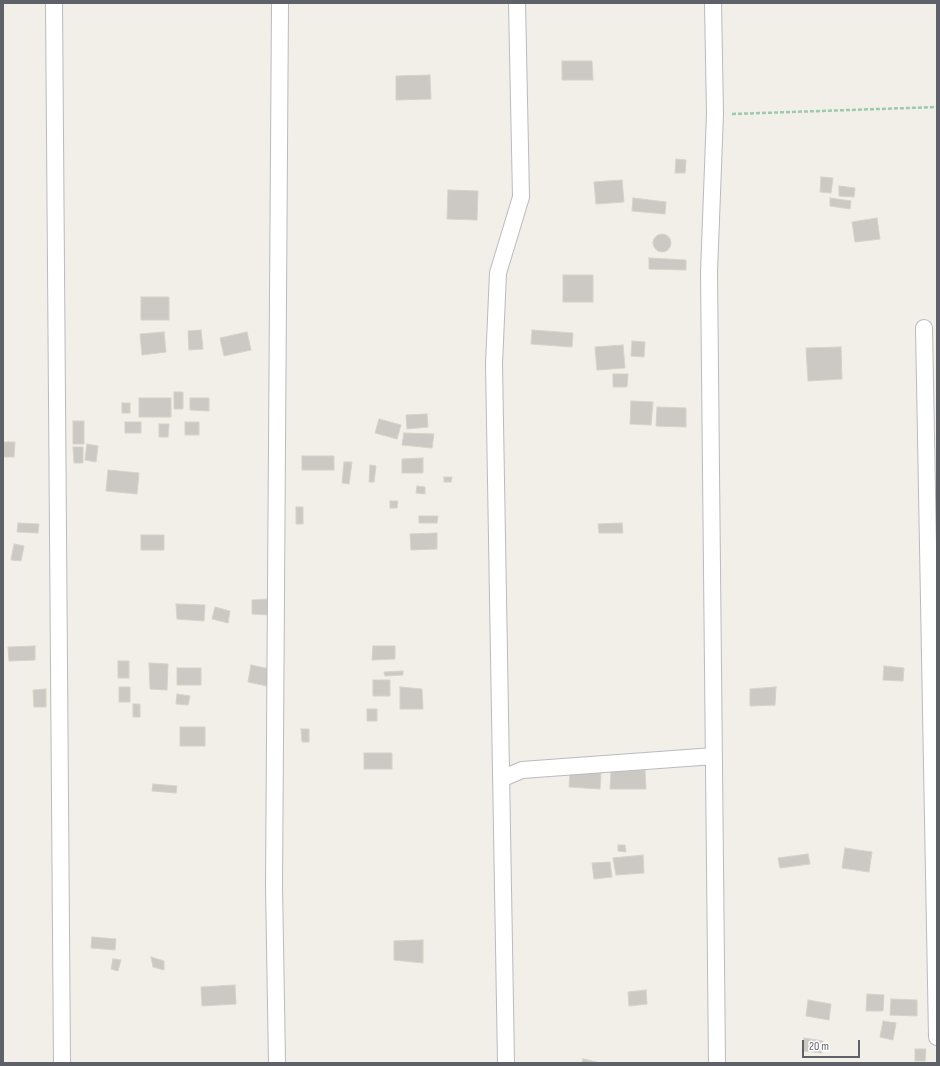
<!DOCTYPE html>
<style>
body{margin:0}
#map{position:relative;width:940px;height:1066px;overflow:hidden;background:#f1efe7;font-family:"Sofia Sans Condensed",sans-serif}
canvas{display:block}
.frame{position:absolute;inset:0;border:4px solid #5e6167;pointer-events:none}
.scale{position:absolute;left:802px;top:1040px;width:58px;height:18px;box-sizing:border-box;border:2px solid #5e6167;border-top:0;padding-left:5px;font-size:12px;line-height:14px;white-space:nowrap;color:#5e6167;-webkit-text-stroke:3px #fff;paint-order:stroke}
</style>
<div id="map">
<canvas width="940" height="1066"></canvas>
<div class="frame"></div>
<div class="scale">20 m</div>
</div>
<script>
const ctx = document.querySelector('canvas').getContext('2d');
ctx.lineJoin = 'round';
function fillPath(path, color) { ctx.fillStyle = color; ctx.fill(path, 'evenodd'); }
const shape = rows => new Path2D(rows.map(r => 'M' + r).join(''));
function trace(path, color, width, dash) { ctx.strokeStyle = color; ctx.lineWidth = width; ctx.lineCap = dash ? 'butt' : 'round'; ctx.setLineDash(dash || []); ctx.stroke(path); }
const building = shape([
 [562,61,592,61,593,80,562,80,562,61],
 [430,75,431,99,396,100,396,76,430,75],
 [676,159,686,160,685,173,675,173,676,159],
 [821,177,833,178,831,193,820,192,821,177],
 [622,180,624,202,596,204,594,182,622,180],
 [839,186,855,188,854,197,839,196,839,186],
 [448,190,478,191,477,220,447,219,448,190],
 [633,198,666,202,665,214,632,211,633,198],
 [830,198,851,201,850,209,830,206,830,198],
 [877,218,880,239,855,242,852,222,877,218],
 '653 243a9 9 0 1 1 18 0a9 9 0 1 1-18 0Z',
 [649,258,686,260,686,270,649,269,649,258],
 [563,275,593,275,593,302,563,302,563,275],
 [141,297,169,297,169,320,141,320,141,297],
 [201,330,203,349,189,350,188,331,201,330],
 [532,330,573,333,572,347,531,344,532,330],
 [164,332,166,352,142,355,140,334,164,332],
 [247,332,251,350,224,356,220,338,247,332],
 [632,341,645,342,644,357,631,356,632,341],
 [623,345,625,368,597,370,595,347,623,345],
 [841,347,842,379,808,381,806,348,841,347],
 [613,374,628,374,627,387,613,387,613,374],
 [174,392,183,392,183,409,174,409,174,392],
 [139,398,171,398,171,417,139,417,139,398],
 [190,398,209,398,209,411,190,410,190,398],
 [631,401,653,402,651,425,630,424,631,401],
 [122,403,130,403,130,413,122,413,122,403],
 [657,407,686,408,686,427,656,426,657,407],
 [427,414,428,427,407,429,406,415,427,414],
 [379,419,401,425,397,439,375,433,379,419],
 [73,421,84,421,84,444,73,444,73,421],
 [125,422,141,422,141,433,125,433,125,422],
 [185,422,199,422,199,435,185,435,185,422],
 [159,424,169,424,168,437,159,437,159,424],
 [404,433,434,434,432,448,402,445,404,433],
 [3,442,15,442,14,457,3,457,3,442],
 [87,444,98,446,96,462,85,460,87,444],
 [73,447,83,447,83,463,74,463,73,447],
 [302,456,334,456,334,470,302,470,302,456],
 [423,458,423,473,402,473,402,459,423,458],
 [344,462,352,462,349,484,342,483,344,462],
 [370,465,376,466,374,482,369,482,370,465],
 [108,470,139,473,137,494,106,491,108,470],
 [444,477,452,477,451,482,444,482,444,477],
 [417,486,425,487,425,494,416,493,417,486],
 [390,501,398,501,397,508,390,508,390,501],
 [296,507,303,507,303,524,296,524,296,507],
 [419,516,438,516,437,523,419,523,419,516],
 [18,523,39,524,38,533,17,532,18,523],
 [622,523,623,533,599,533,598,524,622,523],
 [437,533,437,549,411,550,410,534,437,533],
 [141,535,164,535,164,550,141,550,141,535],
 [14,544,24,546,21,561,11,560,14,544],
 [269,599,269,615,252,614,252,600,269,599],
 [176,604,205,605,204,621,177,619,176,604],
 [215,607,230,611,228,623,212,619,215,607],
 [35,646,35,660,9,661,8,647,35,646],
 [373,646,395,646,395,659,372,660,373,646],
 [118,661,129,661,129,678,118,678,118,661],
 [149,663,168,664,167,690,150,689,149,663],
 [251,665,274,670,271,687,248,682,251,665],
 [884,666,904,668,903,681,883,680,884,666],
 [177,668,201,668,201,685,177,685,177,668],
 [403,671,403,675,385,676,384,672,403,671],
 [373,680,390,680,390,696,373,696,373,680],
 [119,687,130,687,130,702,119,702,119,687],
 [400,687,422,689,423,709,400,709,400,687],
 [776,687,775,705,750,706,750,689,776,687],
 [46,689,46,707,34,707,33,690,46,689],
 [177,694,190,696,188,705,176,704,177,694],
 [133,704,140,704,140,717,133,717,133,704],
 [367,709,377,709,377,721,367,721,367,709],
 [180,727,205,727,205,746,180,746,180,727],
 [301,729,309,729,309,742,302,742,301,729],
 [364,753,392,753,392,769,364,769,364,753],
 [645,770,646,789,610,789,611,771,645,770],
 [570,771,601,773,600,789,569,787,570,771],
 [153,784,177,786,176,793,152,791,153,784],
 [618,845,625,845,626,852,618,851,618,845],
 [845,848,872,852,869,872,842,868,845,848],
 [808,854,810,864,780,868,778,858,808,854],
 [643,855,644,873,616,875,613,858,643,855],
 [610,862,612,877,594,879,592,863,610,862],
 [92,937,116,939,115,950,91,948,92,937],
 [423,940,423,963,394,960,394,941,423,940],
 [151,957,164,961,164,970,153,967,151,957],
 [113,959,121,960,118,971,111,969,113,959],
 [235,985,236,1004,202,1006,201,987,235,985],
 [646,990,647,1004,629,1006,628,992,646,990],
 [867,994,884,995,883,1011,866,1011,867,994],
 [891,999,917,1000,917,1016,890,1015,891,999],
 [808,1000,831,1004,829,1020,806,1016,808,1000],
 [883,1021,896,1023,893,1040,880,1037,883,1021],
 [804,1038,823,1041,822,1053,803,1051,804,1038],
 [915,1049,926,1049,925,1061,915,1061,915,1049],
 [583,1059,601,1063,582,1063,583,1059]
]);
const path = shape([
 [732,114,937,107]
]);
const minor = shape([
 [54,3,62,1063],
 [713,3,715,114,709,272,717,1063],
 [924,328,937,1037],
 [501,779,522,770,714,756],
 [277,1063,274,885,280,3],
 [506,1063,494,364,498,273,521,197,517,3]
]);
fillPath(building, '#ccc9c4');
trace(building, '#d6d2c5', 1);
trace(minor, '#b9bbc0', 18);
trace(path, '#9bcaac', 2.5, [4, 2]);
trace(minor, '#fff', 16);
</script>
